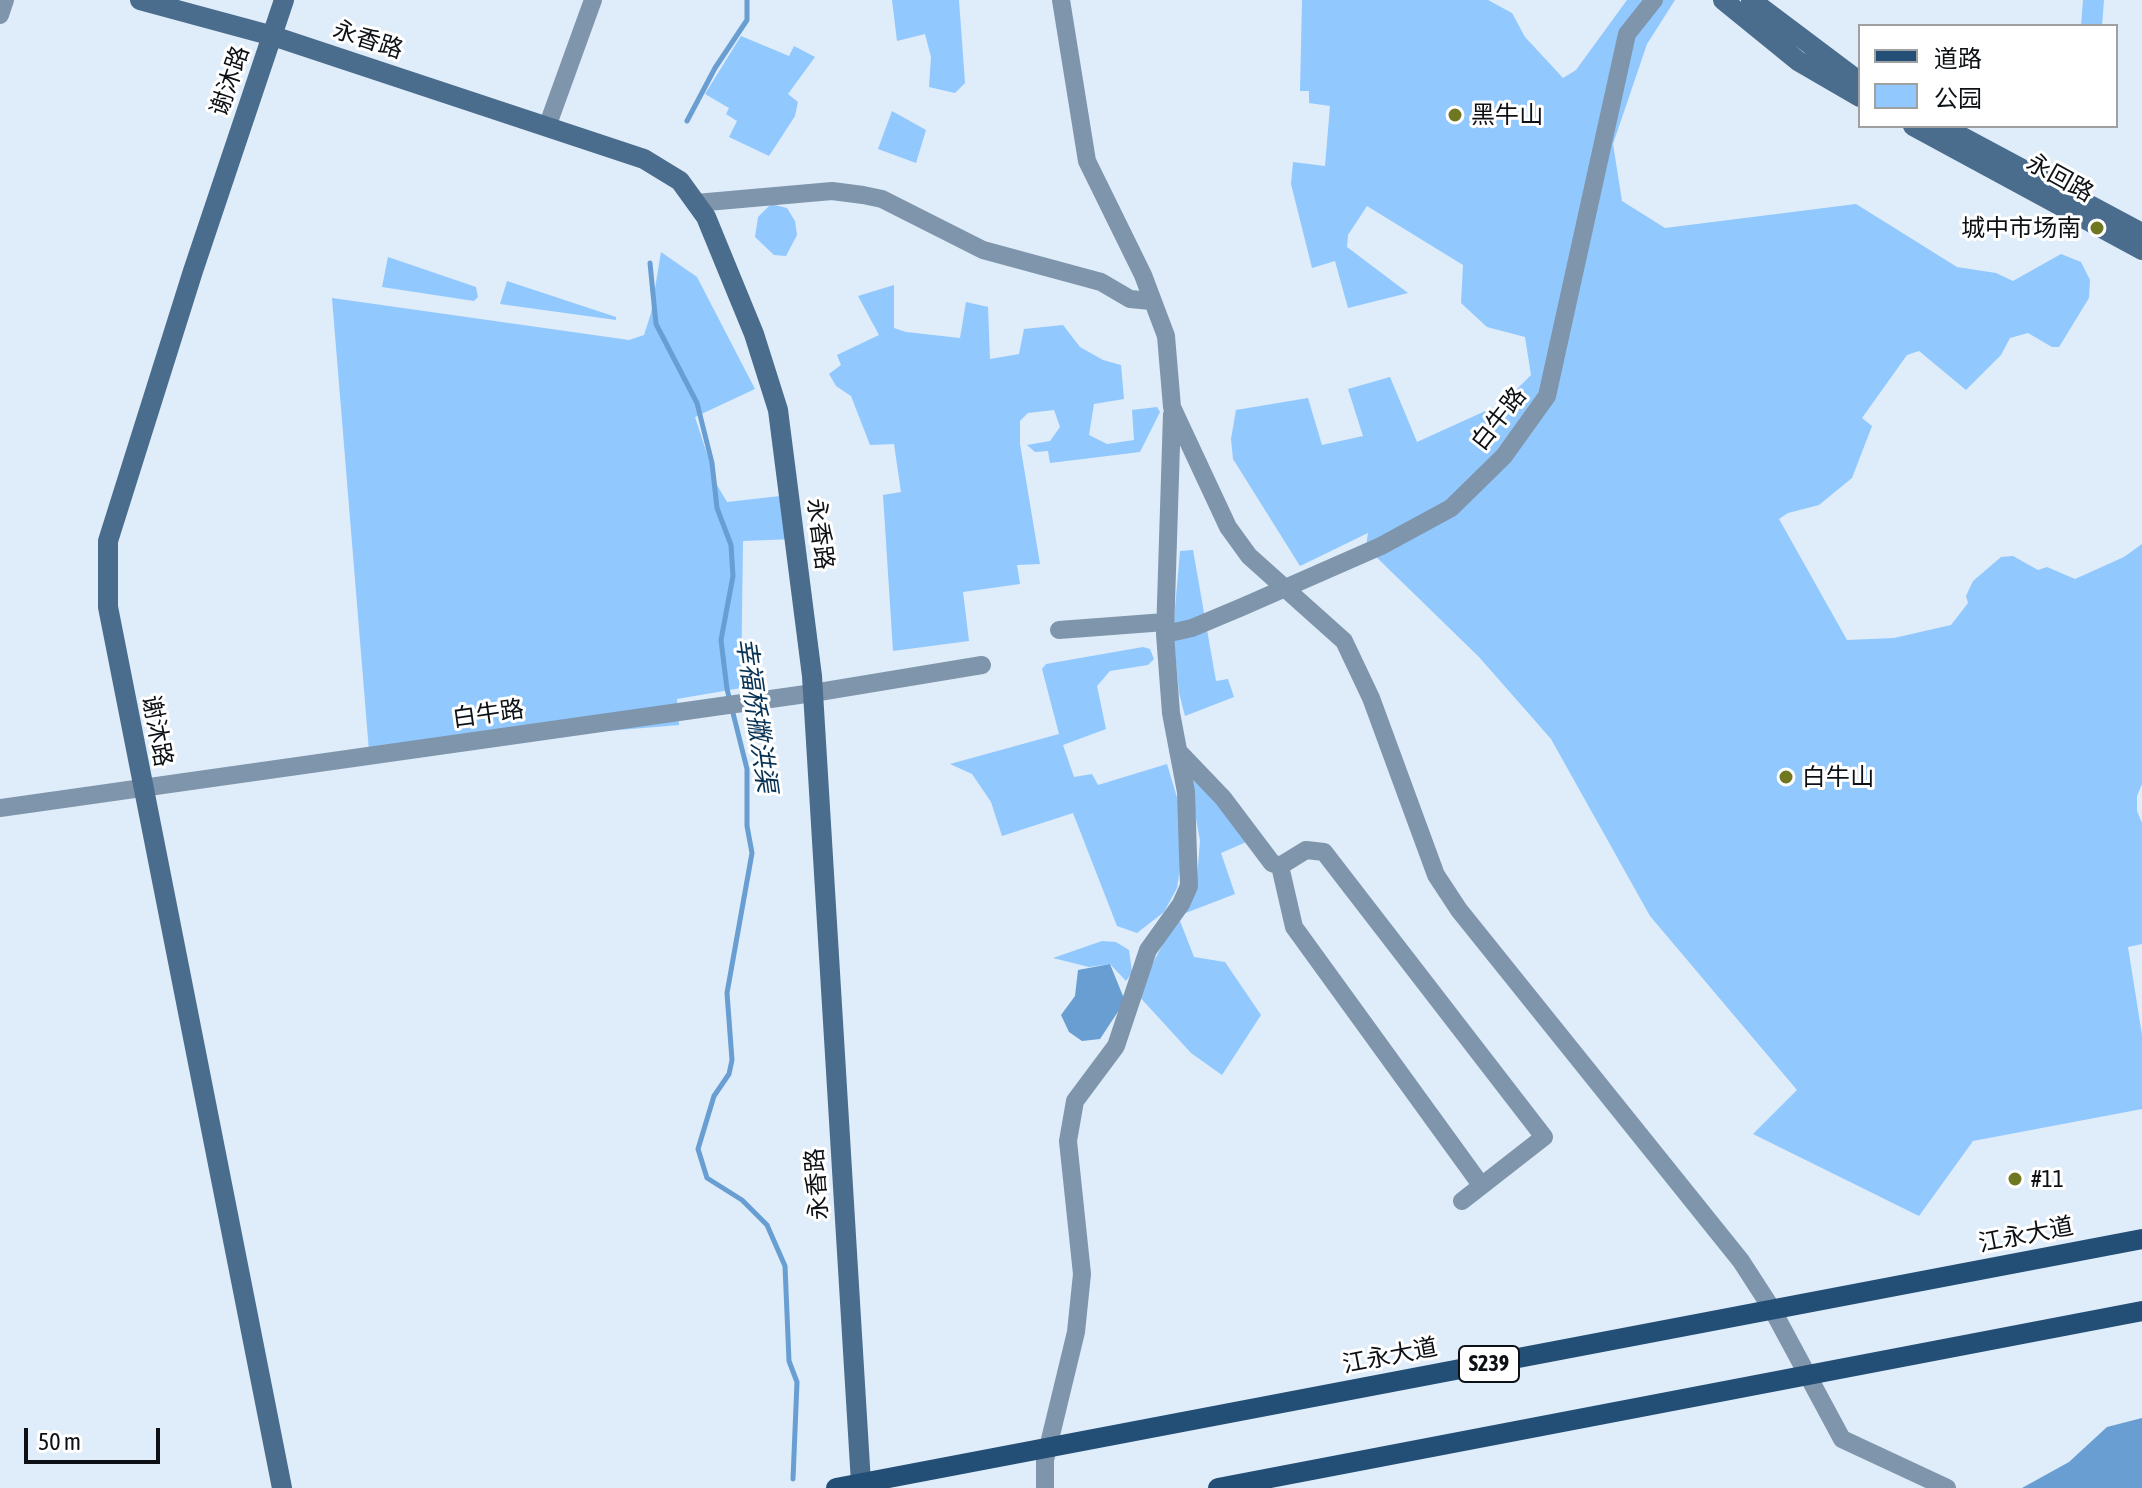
<!DOCTYPE html>
<meta charset="utf-8">
<style>
body{margin:0}
#map{position:relative;width:2142px;height:1488px;overflow:hidden;background:#dfecf9;font-family:"Asap Condensed","Noto Sans SC",sans-serif}
canvas{display:block}
.legend{position:absolute;left:1858px;top:24px;width:260px;height:104px;box-sizing:border-box;background:#fff;border:2px solid #9ea0a1;margin:0;padding:10px 14px;list-style:none;font-size:24px;color:#0d1115}
.legend li{display:flex;align-items:center;gap:16px;height:40px}
.legend b{width:40px;border:2px solid #9ea0a1}
.scale{position:absolute;left:24px;top:1428px;width:136px;height:36px;box-sizing:border-box;border:4px solid #0d1115;border-top:0;padding-left:10px;font-size:24px;line-height:28px;white-space:nowrap;color:#0d1115;-webkit-text-stroke:6px #fff;paint-order:stroke}
</style>
<div id="map">
<canvas width="2142" height="1488"></canvas>
<ul class="legend">
<li><b style="height:10px;background:#234f76"></b>道路</li>
<li><b style="height:22px;background:#91c8fe"></b>公园</li>
</ul>
<div class="scale">50 m</div>
</div>
<script>
const ctx = document.querySelector('canvas').getContext('2d');
ctx.lineJoin = 'round';
function fillPath(path, color) { ctx.fillStyle = color; ctx.fill(path, 'evenodd'); }
const shape = rows => new Path2D(rows.map(r => 'M' + r).join(''));
function trace(path, color, width, dash) { ctx.strokeStyle = color; ctx.lineWidth = width; ctx.lineCap = dash ? 'butt' : 'round'; ctx.setLineDash(dash || []); ctx.stroke(path); }
function write(font, color, halo, rows, align = 'center') {
  ctx.font = font + ' "Asap Condensed","Noto Sans SC",sans-serif'; ctx.lineWidth = 6; ctx.setLineDash([]); ctx.textBaseline = 'middle'; ctx.strokeStyle = halo; ctx.fillStyle = color; for (const [text, x, y, turn = 0] of rows) {
    ctx.save(); ctx.translate(x, y); ctx.rotate((+turn || 0) * Math.PI / 180); ctx.textAlign = isNaN(turn) ? turn : align; if (halo) ctx.strokeText(text, 0, 0); ctx.fillText(text, 0, 0); ctx.restore();
  }
}
const green = shape([
 [892,0,959,0,965,83,955,93,929,87,931,57,925,34,897,41],
 [1302,0,1488,0,1512,13,1525,37,1563,78,1576,70,1627,0,1675,0,1647,44,1613,144,1622,201,1665,228,1856,204,1957,267,1996,273,2013,281,2061,254,2081,262,2090,280,2089,298,2059,347,2052,347,2028,333,2010,338,2001,355,1966,390,1919,351,1907,355,1862,418,1872,426,1852,478,1819,505,1788,513,1779,519,1847,640,1894,638,1951,625,1968,603,1966,596,1973,581,2001,557,2013,556,2038,570,2047,567,2075,579,2124,557,2142,544,2142,784,2137,796,2137,811,2142,823,2142,944,2128,947,2142,1035,2142,1109,1973,1141,1919,1216,1753,1134,1797,1090,1650,916,1551,739,1479,657,1366,547,1368,533,1300,566,1233,459,1231,439,1236,410,1308,398,1322,445,1363,436,1348,389,1390,377,1417,442,1503,403,1531,375,1525,337,1487,327,1461,303,1463,265,1367,206,1348,235,1347,247,1408,293,1348,308,1335,261,1312,268,1291,184,1293,162,1325,166,1330,106,1309,103,1309,91,1300,91],
 [2083,0,2104,0,2102,26,2081,26],
 [741,36,789,56,794,46,815,57,788,94,798,102,795,116,769,156,729,137,737,121,726,114,729,108,705,94],
 [892,111,926,130,916,163,878,149],
 [771,204,787,208,795,221,797,235,786,256,774,255,755,237,758,217],
 [661,252,697,277,755,389,695,417,717,485,727,502,789,495,794,539,743,541,741,688,677,699,679,725,369,751,332,298,629,340,644,335,651,313],
 [388,257,476,287,478,297,474,301,382,287],
 [507,281,616,317,616,320,500,304],
 [894,285,894,328,906,332,960,338,966,302,988,307,990,359,1019,354,1024,329,1063,325,1080,347,1103,360,1121,365,1124,399,1094,404,1089,435,1107,444,1134,440,1132,410,1157,407,1160,412,1140,452,1050,463,1048,451,1035,452,1027,445,1050,441,1060,427,1054,410,1028,413,1020,421,1020,444,1040,564,1017,565,1020,584,963,592,969,641,893,651,883,495,901,492,894,444,870,445,851,396,836,386,829,374,841,365,837,355,879,335,858,296],
 [1193,550,1216,681,1228,679,1234,697,1185,716,1179,693,1173,631,1180,551],
 [1143,647,1150,649,1154,659,1148,665,1110,671,1097,686,1106,729,1063,745,1074,777,1092,774,1098,785,1167,764,1179,804,1183,850,1177,888,1164,912,1137,933,1117,926,1073,813,1002,836,991,802,972,774,950,764,1059,734,1042,669,1046,664],
 [1187,769,1251,840,1221,853,1235,894,1183,914,1180,921,1194,957,1225,962,1261,1015,1222,1075,1191,1053,1137,994,1197,878,1200,841],
 [1102,941,1116,942,1129,950,1132,972,1126,981,1110,964,1089,967,1053,958]
]);
const water = shape([
 [1110,964,1125,1001,1100,1039,1082,1041,1069,1032,1061,1015,1075,996,1078,970],
 [2142,1418,2142,1488,2022,1488,2069,1462,2107,1427]
]);
const stream = shape([
 [687,121,715,68,747,20,747,0],
 [650,263,656,324,697,403,712,463,717,508,731,545,733,576,721,640,727,689,747,769,747,826,752,853,727,993,732,1060,729,1074,714,1096,698,1149,707,1178,742,1200,767,1225,785,1266,789,1361,797,1382,793,1479]
]);
const street = shape([
 [1061,0,1087,161,1143,275,1166,336,1172,407,1228,527,1249,556,1344,641,1371,698,1436,875,1459,910,1741,1261,1772,1309,1842,1439,1947,1488],
 [0,15,5,0],
 [547,127,593,0],
 [696,203,832,191,863,195,882,199,983,250,1101,282,1130,299,1151,301],
 [1059,630,1165,622],
 [1165,634,1192,628,1242,607,1381,546,1451,508,1504,456,1547,396,1627,34,1654,0],
 [1178,751,1223,798,1272,863,1280,866,1306,850,1324,852,1544,1137,1462,1201],
 [0,808,813,693,982,665],
 [1280,866,1294,927,1481,1185],
 [1045,1488,1045,1460,1076,1332,1082,1274,1068,1141,1075,1101,1116,1046,1148,950,1181,904,1189,886,1186,792,1171,713,1165,634,1172,414]
]);
const secondary = shape([
 [140,0,273,36,644,159,680,181,706,217,754,334,778,410,812,676,861,1483],
 [1723,0,1798,61,1860,97],
 [1751,0,1860,82],
 [1913,126,2142,250],
 [1942,126,2142,233],
 [282,1488,108,607,108,541,193,271,284,0]
]);
const primary = shape([
 [836,1488,2142,1239],
 [1218,1488,2142,1311]
]);
const markers = [
 [1455,115,8,"#6f7721"],
 [2097,228,8,"#6f7721"],
 [1786,777,8,"#6f7721"],
 [2015,1179,8,"#6f7721"]
];
const shields = [
 [1489,1364,60]
];
const shieldNames = [
 ["S239",1489,1364]
];
const streetNames = [
 ["永香路",368,40,18],
 ["谢沐路",230,81,-71],
 ["永回路",2060,178,29],
 ["白牛路",1499,419,-52],
 ["永香路",820,534,83],
 ["白牛路",488,714,-8],
 ["谢沐路",157,731,79],
 ["永香路",817,1184,-94],
 ["江永大道",2026,1235,-11],
 ["江永大道",1390,1356,-11]
];
const poiNames = [
 ["黑牛山",1471,115],
 ["城中市场南",2081,228,"right"],
 ["白牛山",1802,777],
 ["#11",2031,1179]
];
const waterNames = [
 ["幸福桥撇洪渠",756,715,82]
];
fillPath(green, '#91c8fe');
fillPath(water, '#689ed2');
trace(stream, '#689ed2', 5);
trace(street, '#7e95ac', 18);
trace(secondary, '#4a6c8d', 20);
trace(primary, '#234f76', 20);
for (const [x, y, r, color] of markers) { const dot = new Path2D(); dot.arc(x, y, r, 0, 2 * Math.PI); ctx.fillStyle = color; ctx.fill(dot); trace(dot, '#fff', 3); }
for (const [x, y, w] of shields) { const box = new Path2D(); box.roundRect(x - w / 2, y - 18, w, 36, 6); ctx.fillStyle = '#fff'; ctx.fill(box); trace(box, '#0d1115', 2); }
write('bold 22px', '#0d1115', null, shieldNames);
write('24px', '#0d1115', '#fff', streetNames);
write('24px', '#0d1115', '#fff', poiNames, 'left');
write('italic 26px', '#083254', '#fff', waterNames);
</script>
